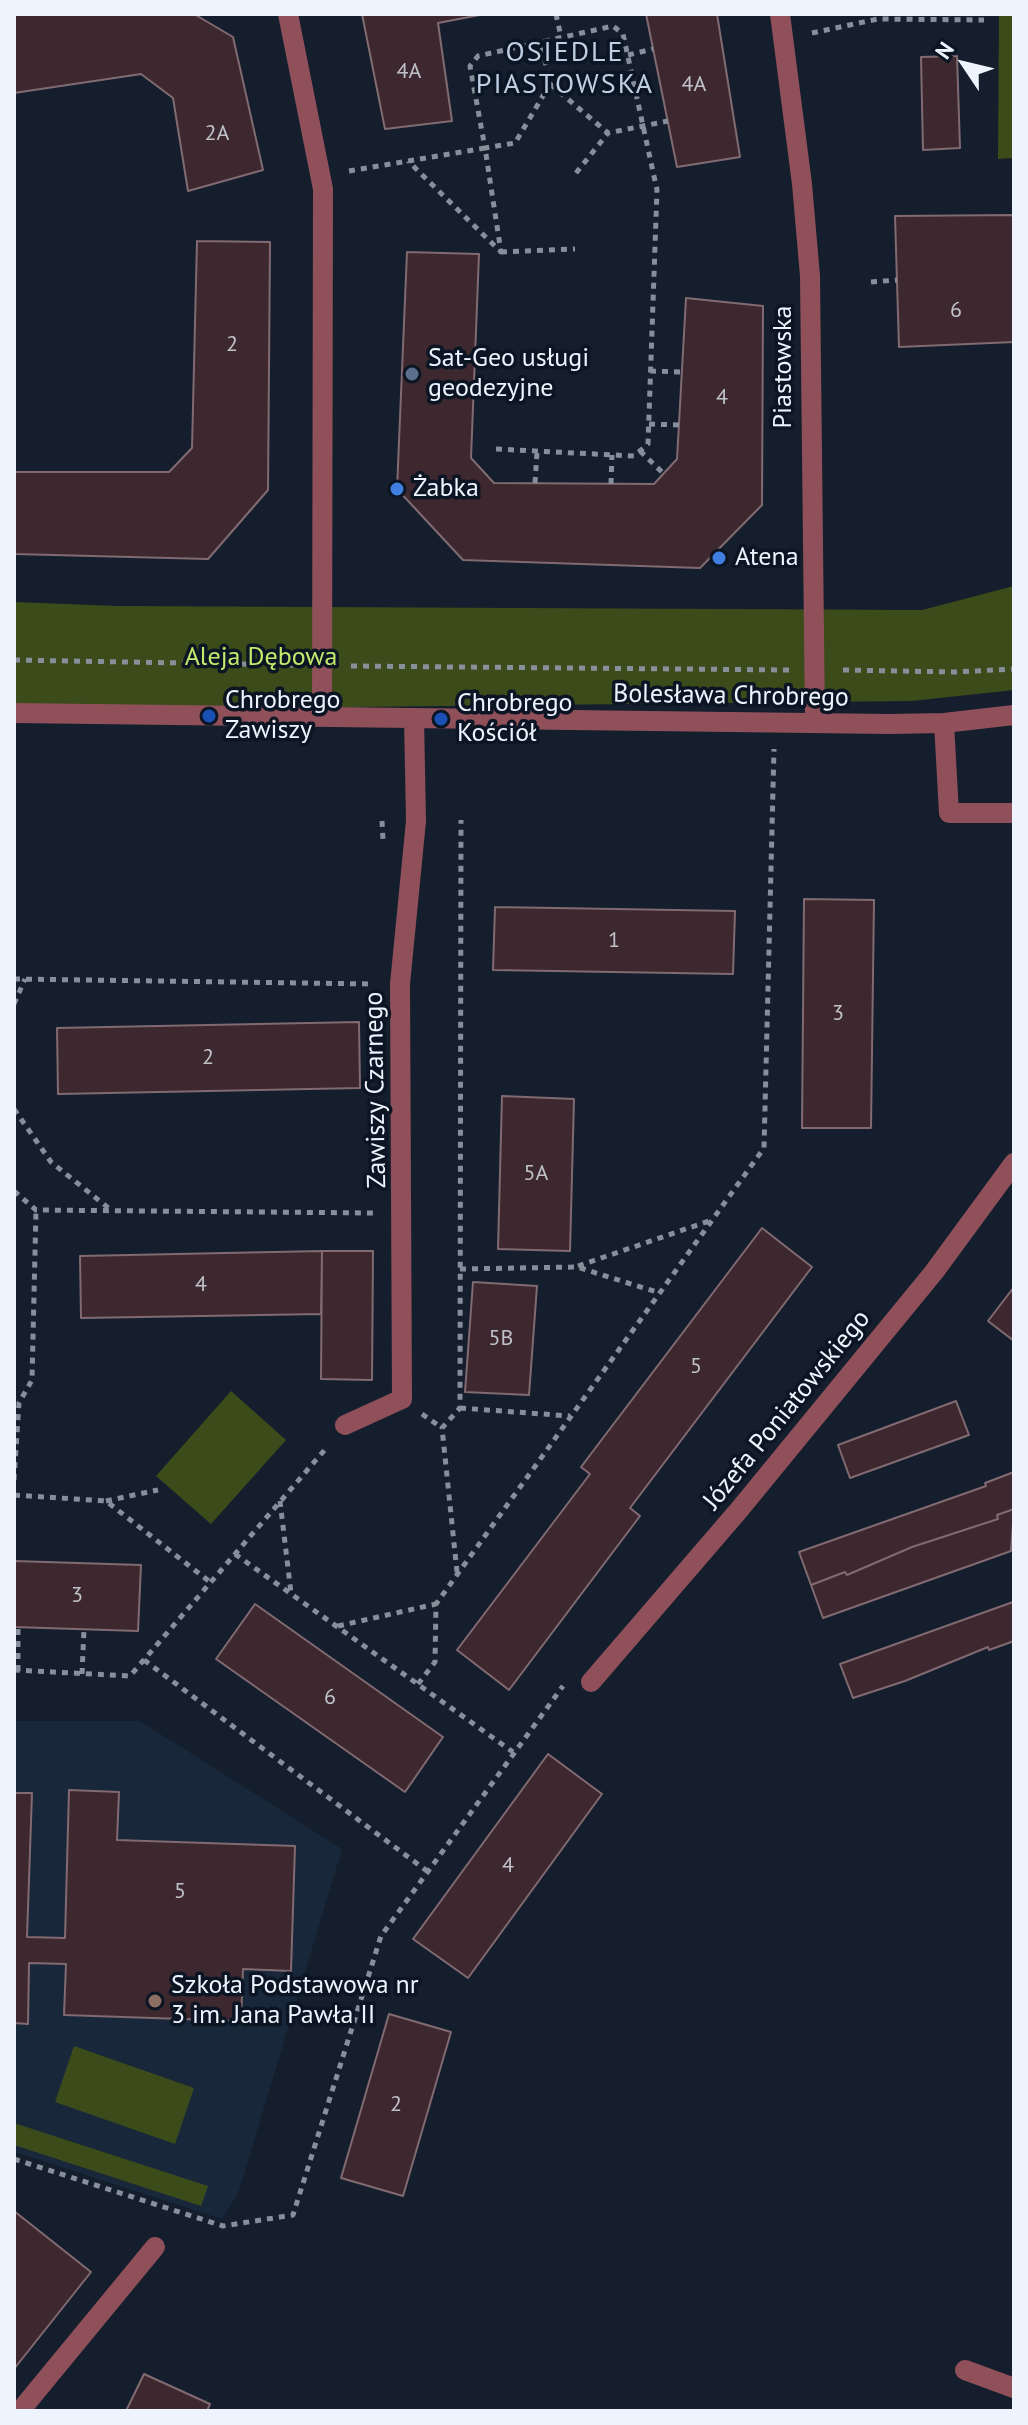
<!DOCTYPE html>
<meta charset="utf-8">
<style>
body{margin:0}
#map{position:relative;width:1028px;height:2425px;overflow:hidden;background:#141e2d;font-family:"PT Sans",sans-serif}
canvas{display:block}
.frame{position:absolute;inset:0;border:16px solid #edf4fe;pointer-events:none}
.north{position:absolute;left:924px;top:24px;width:80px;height:80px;-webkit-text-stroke:6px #0b1523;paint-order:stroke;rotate:305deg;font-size:22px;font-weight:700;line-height:32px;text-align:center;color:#edf4fe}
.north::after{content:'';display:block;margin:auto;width:28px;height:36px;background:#edf4fe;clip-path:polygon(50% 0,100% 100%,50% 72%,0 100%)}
</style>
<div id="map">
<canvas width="1028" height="2425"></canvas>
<div class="frame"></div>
<div class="north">N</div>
</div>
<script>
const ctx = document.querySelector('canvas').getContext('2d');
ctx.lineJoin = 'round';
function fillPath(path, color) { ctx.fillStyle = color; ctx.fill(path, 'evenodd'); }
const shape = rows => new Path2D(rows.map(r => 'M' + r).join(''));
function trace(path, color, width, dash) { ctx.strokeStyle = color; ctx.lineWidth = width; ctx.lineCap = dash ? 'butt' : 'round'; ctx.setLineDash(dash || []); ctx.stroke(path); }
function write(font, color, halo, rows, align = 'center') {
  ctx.font = font + ' "PT Sans",sans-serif'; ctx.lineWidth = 7; ctx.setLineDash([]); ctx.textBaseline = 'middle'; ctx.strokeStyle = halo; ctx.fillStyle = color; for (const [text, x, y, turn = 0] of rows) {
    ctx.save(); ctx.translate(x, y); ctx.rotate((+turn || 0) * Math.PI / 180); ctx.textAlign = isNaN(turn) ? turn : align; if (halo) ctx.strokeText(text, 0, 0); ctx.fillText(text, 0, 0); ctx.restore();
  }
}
const built = shape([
 [14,1721,140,1721,342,1849,238,2194,222,2219,14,2152]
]);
const green = shape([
 [999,14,1014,14,1014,158,998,159],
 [1014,586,1014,690,912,701,260,708,14,704,14,602,118,606,922,610],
 [231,1391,286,1440,211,1524,156,1476],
 [74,2046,194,2088,175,2144,55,2102],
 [14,2123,208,2186,201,2206,14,2145]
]);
const building = shape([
 [14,14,194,14,233,37,263,170,188,191,173,98,141,74,14,93,14,14],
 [362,14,485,14,438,23,452,121,385,129,362,14],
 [646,14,717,14,740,157,677,167,646,14],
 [957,56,960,148,923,150,921,57,957,56],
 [1014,215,1014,342,899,347,895,216,1014,215],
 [197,241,270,242,268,490,208,559,14,554,14,472,169,472,192,448,197,241],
 [407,252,479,254,471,458,494,483,654,484,677,459,686,298,763,306,762,505,700,568,463,560,397,489,407,252],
 [804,899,874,900,871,1128,802,1128,804,899],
 [495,907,735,911,733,974,493,970,495,907],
 [359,1022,360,1088,58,1094,57,1028,359,1022],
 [502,1096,574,1099,570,1251,498,1249,502,1096],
 [762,1228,812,1267,630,1508,640,1516,509,1690,457,1650,590,1474,581,1467,762,1228],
 [322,1251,321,1314,81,1318,80,1256,322,1251],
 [322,1251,373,1251,372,1380,321,1379,322,1251],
 [473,1282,537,1286,529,1395,465,1392,473,1282],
 [1014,1287,1014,1341,988,1321,1014,1287],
 [956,1401,969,1435,850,1478,838,1445,956,1401],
 [1014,1472,1014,1509,997,1515,998,1519,912,1547,847,1575,845,1572,811,1585,799,1552,986,1486,985,1483,1014,1472],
 [1014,1509,1011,1551,823,1618,811,1585,845,1572,847,1575,912,1547,998,1519,997,1515,1014,1509],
 [14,1561,141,1565,138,1631,14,1627,14,1561],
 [1013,1602,1014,1641,989,1650,988,1647,905,1681,853,1698,840,1664,1013,1602],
 [255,1604,443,1737,405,1792,216,1659,255,1604],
 [548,1754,602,1794,468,1978,413,1939,548,1754],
 [69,1790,119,1792,117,1840,295,1846,291,1971,243,1969,241,2021,64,2015,66,1964,29,1963,28,2024,14,2023,14,1793,32,1793,27,1937,65,1938,69,1790],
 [389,2014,451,2032,403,2196,341,2178,389,2014],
 [14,2211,91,2272,14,2369,14,2211],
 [144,2374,210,2404,207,2411,126,2411,144,2374]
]);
const path = shape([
 [556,14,561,37],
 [812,33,878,19,984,20],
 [628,55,653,49],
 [550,84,608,133,668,121],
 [349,171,408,161,485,148,501,252,408,161],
 [576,173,608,133],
 [501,252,575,249],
 [871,282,897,280],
 [650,371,682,372],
 [649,424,679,425],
 [496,449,634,456,648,444,657,190,623,34,613,26,478,56,470,66,485,148,515,143,550,84,541,42],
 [640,451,663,473],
 [535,483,537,452],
 [611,484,612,455],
 [14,660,297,665],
 [351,666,789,670],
 [843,670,955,672,1014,669],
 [382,821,383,840],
 [14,979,373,984],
 [14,1004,25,979],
 [14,1109,51,1162,111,1210],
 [14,1191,36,1210,374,1213],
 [578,1266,712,1220],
 [460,1269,577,1267,660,1293],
 [460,1408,570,1416],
 [422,1414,442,1428],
 [14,1480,19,1403,32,1380,36,1210],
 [14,1495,106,1501,210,1582],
 [106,1501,158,1490],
 [280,1501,291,1593],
 [235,1554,513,1752],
 [457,1572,442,1428,460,1408,461,820],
 [338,1626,436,1604],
 [144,1660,427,1871],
 [14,1670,130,1676,328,1446],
 [18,1671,18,1627],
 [82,1674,84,1629],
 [418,1684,435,1662,436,1604,764,1148,774,749],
 [14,2159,223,2226,293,2215,381,1936,563,1686]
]);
const minor = shape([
 [288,14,323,189,322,717],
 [780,14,802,184,810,276,815,722],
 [14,713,889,724,944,723,1014,715],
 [944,723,949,813,1014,813],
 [345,1425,402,1399,400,984,416,821,414,718],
 [591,1682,739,1510,934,1272,1014,1163],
 [965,2370,1014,2388],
 [20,2411,155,2247]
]);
const markers = [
 [412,374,8,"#5c6f8a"],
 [397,489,8,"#3f7fe0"],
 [719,558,8,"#3f7fe0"],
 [209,716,8,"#1a4fb4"],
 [441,719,8,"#1a4fb4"],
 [155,2001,8,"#8d6e63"]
];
const numberNames = [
 ["4A",409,72],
 ["4A",694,85],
 ["2A",217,134],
 ["6",956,311],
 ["2",232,345],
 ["4",722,398],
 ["1",614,941],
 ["3",838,1014],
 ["2",208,1058],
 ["5A",536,1174],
 ["4",201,1285],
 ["5B",501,1339],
 ["5",696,1367],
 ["3",77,1596],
 ["6",330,1698],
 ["4",508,1866],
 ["5",180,1892],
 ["2",396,2105]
];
const poiNames = [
 ["Sat-Geo usługi",428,359],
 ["geodezyjne",428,389],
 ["Żabka",413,489],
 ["Atena",735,558],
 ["Chrobrego",225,701],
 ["Zawiszy",225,731],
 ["Chrobrego",457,704],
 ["Kościół",457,734],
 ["Szkoła Podstawowa nr",171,1986],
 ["3 im. Jana Pawła II",171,2016]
];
const streetNames = [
 ["Piastowska",784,367,-90],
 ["Bolesława Chrobrego",731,696,1],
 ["Zawiszy Czarnego",376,1090,-91],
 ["Józefa Poniatowskiego",787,1410,-51]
];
const parkNames = [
 ["Aleja Dębowa",261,658]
];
const neighbourhoodNames = [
 ["OSIEDLE",565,53],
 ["PIASTOWSKA",565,85]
];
fillPath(built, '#18273a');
fillPath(green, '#3c4b1a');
fillPath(building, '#3c282e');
trace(building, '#816a71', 2);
trace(path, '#878f9b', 5, [6, 6]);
trace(minor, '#8f505a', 20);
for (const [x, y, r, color] of markers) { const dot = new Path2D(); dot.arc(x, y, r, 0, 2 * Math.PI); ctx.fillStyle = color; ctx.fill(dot); trace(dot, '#0b1523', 3); }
write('22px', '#c1c1ca', null, numberNames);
write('26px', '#edf4fe', '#0b1523', poiNames, 'left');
write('26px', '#edf4fe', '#0b1523', streetNames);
write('26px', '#c3ea6b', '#0b1523', parkNames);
ctx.letterSpacing = '2px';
write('28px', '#bfcee1', '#0b1523', neighbourhoodNames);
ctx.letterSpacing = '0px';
</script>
